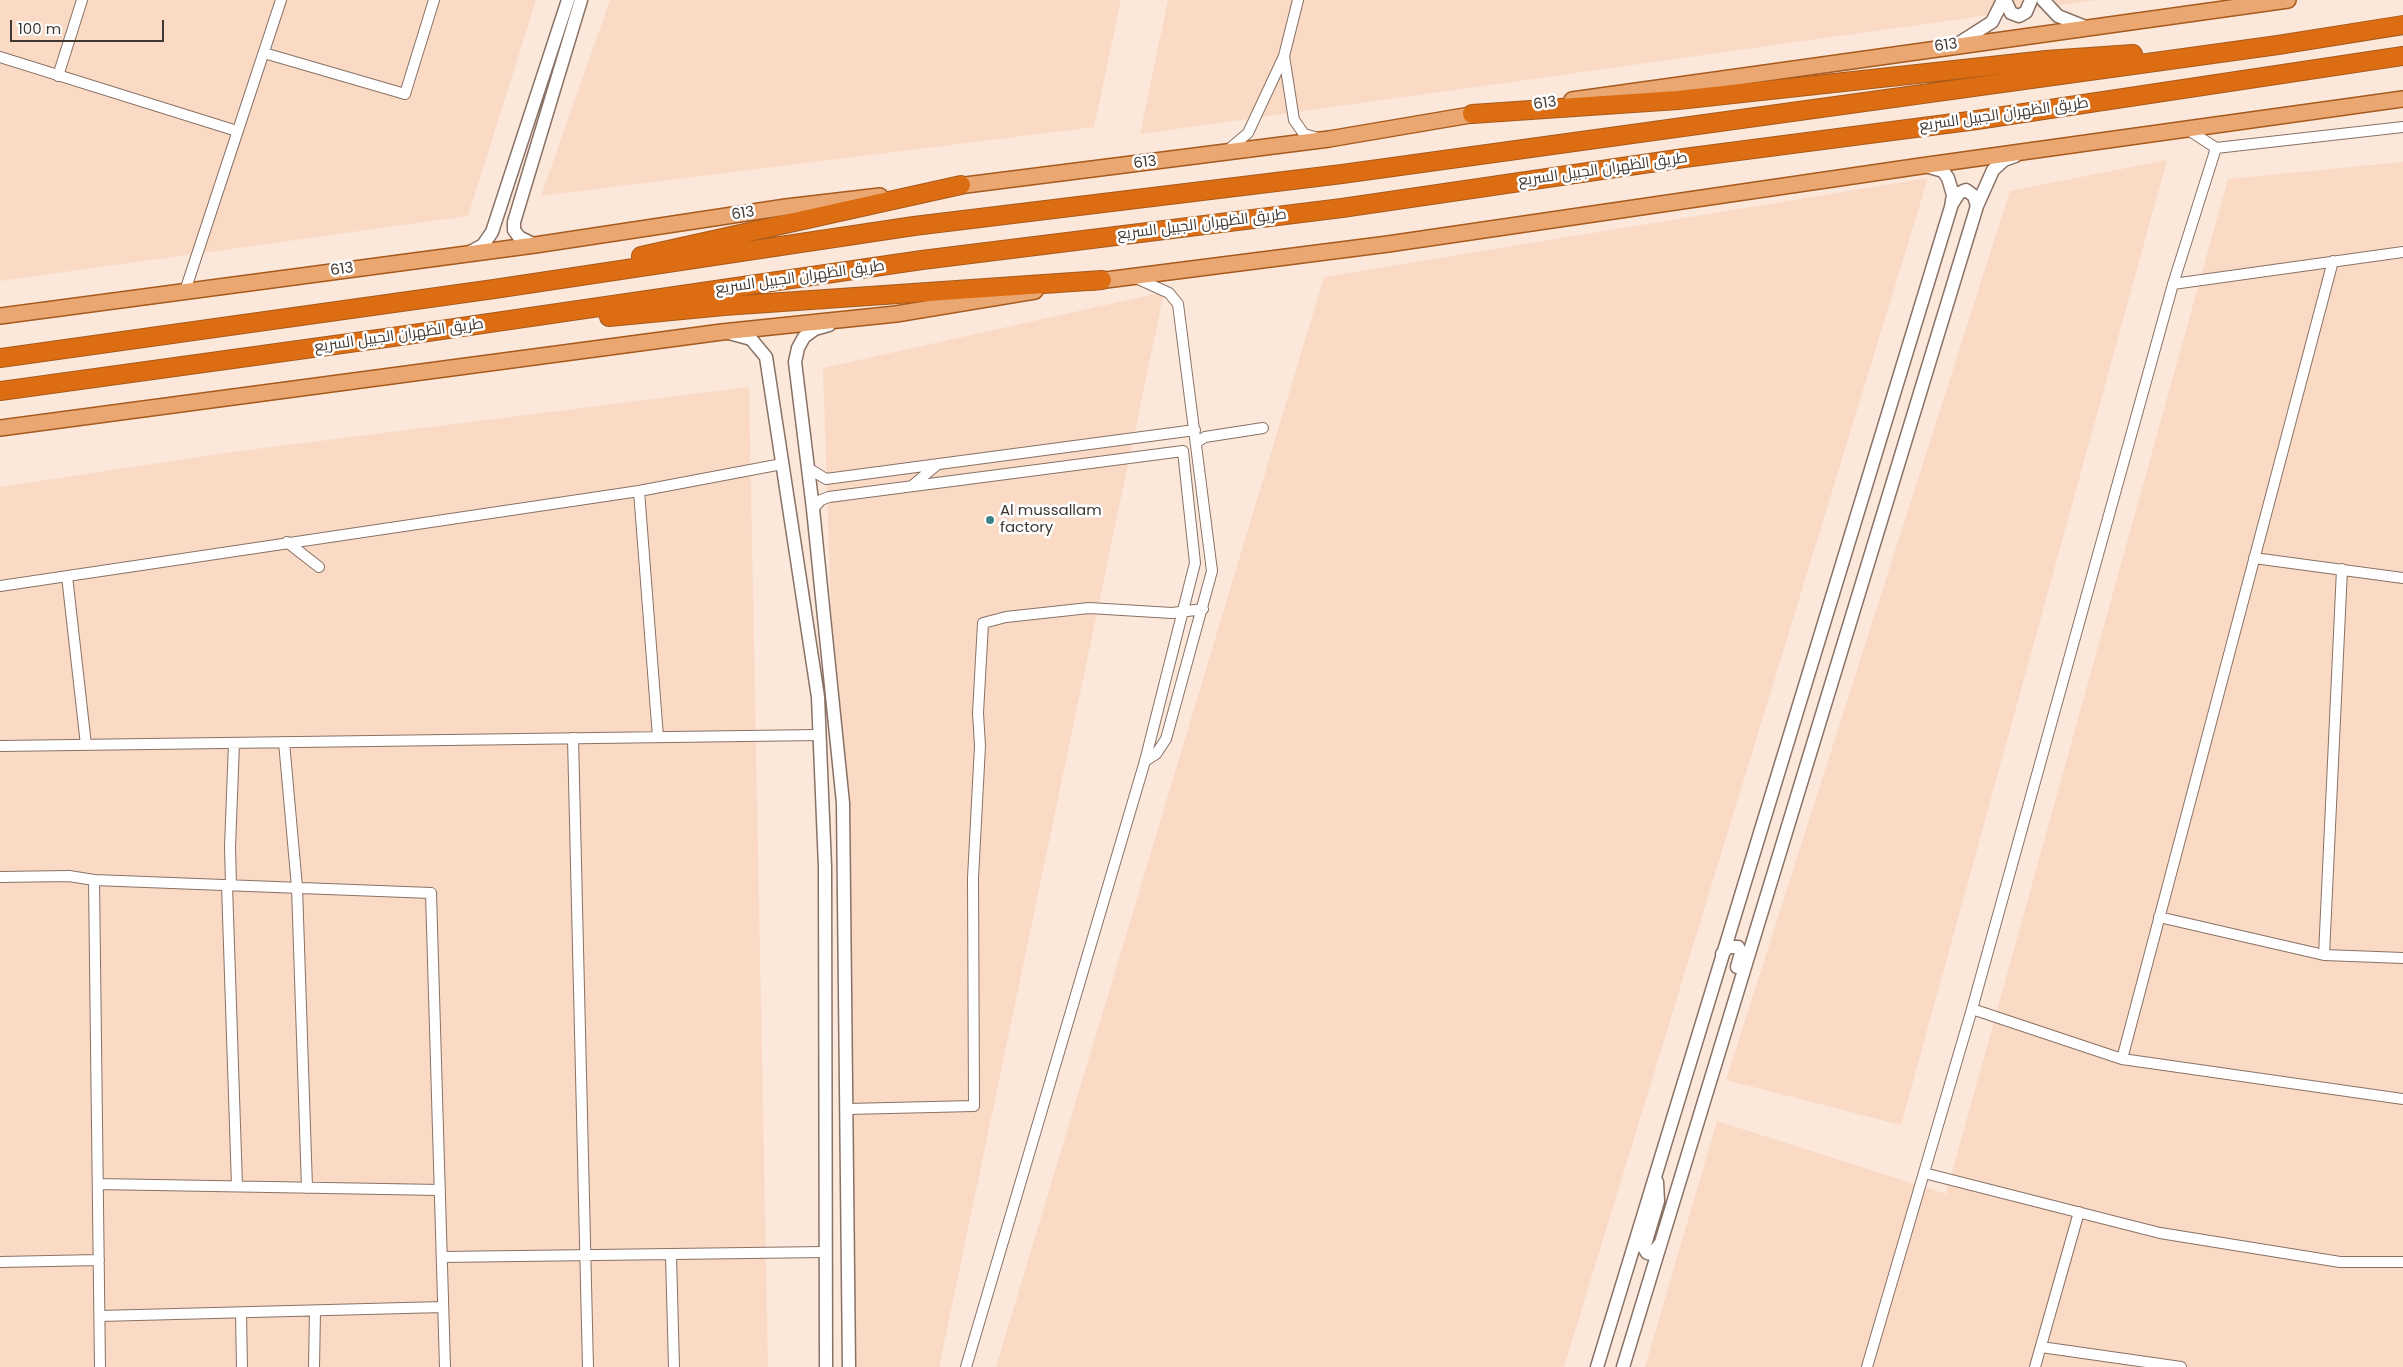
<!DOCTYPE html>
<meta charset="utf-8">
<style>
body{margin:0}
#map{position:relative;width:2403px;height:1367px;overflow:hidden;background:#fce7db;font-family:Poppins,sans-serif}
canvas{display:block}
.scale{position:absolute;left:10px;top:20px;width:154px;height:22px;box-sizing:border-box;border:2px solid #413731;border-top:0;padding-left:6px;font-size:15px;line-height:18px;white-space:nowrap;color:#413731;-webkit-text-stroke:4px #fff;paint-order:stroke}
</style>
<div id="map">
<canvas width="2403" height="1367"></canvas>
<div class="scale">100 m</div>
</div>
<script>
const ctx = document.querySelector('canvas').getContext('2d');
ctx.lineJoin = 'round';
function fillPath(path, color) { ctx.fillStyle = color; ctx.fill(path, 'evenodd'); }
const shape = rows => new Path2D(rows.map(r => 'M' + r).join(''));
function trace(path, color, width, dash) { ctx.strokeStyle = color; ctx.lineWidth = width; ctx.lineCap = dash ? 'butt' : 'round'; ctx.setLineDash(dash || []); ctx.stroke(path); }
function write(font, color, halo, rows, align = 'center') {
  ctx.font = font + ' Poppins,Cairo,sans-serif'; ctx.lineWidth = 5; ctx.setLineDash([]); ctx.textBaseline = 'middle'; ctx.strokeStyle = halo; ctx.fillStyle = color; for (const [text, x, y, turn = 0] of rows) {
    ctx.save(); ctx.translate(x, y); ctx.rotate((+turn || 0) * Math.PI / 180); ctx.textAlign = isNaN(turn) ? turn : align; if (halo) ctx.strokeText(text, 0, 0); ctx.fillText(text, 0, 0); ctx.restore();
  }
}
const built = shape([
 [0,0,536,0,468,216,0,281],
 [610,0,1121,0,1094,127,541,196],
 [1168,0,2096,0,1140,134],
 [2167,160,1901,1125,1726,1080,2010,191],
 [2403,162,2403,1367,1645,1367,1717,1121,1946,1194,2228,179],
 [1928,178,1564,1367,996,1367,1324,277],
 [1164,292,939,1367,856,1367,823,368],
 [749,387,768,1367,0,1367,0,487,232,452]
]);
const minor = shape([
 [264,53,405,94,434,0],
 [1284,56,1298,0],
 [0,57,237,131],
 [58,76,82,0],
 [2187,129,2216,148],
 [1228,150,1248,133,1284,56,1294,120,1304,134,1318,138],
 [1136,278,1169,293,1178,304,1212,571,1166,739,1156,754,1145,761],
 [2173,284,2403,252],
 [185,291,281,0],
 [1197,442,1205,437,1263,428],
 [808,468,826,479,1195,430],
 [913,485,938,464],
 [639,491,658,737],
 [813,509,821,500,829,497,1183,451,1195,563,1145,761,966,1367],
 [287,542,319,567],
 [2254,558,2403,578],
 [67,576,86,745],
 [0,586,639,491,782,464],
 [573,738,588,1367],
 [284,742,297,887,307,1188],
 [0,746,820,735],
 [0,877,69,876,94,880],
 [227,885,237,1186],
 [231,885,230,847,234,743],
 [2159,917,2324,955,2403,958],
 [2324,955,2342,569],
 [1972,1009,2122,1059,2403,1099],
 [2122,1059,2333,261],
 [847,1109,974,1106,973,878,980,746,978,713,983,623,1006,617,1089,608,1172,613,1203,609],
 [1924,1173,2160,1233,2340,1262,2403,1262],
 [98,1184,440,1190],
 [671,1255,674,1367],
 [442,1257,825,1252],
 [0,1262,99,1260],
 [241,1313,242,1367],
 [100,1316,443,1307],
 [2041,1347,2181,1367],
 [100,1367,94,880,431,893,445,1367],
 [314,1367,315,1311],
 [1867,1367,1972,1009,2173,284,2216,148,2403,127],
 [2035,1367,2079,1212]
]);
const tertiary = shape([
 [2005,0,2011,13,2019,16,2026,12,2031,0],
 [2043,0,2058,16,2088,28],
 [1956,45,1992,22,2003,0],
 [1952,204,1959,193,1966,190,1974,196,1977,206],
 [535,245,519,237,514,230,514,222,581,0],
 [470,252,483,245,492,232,568,0],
 [829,325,815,329,804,337,798,348,795,362,813,509,843,803,849,1367],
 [729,333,751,339,766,357,818,697,825,867,826,1367],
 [1722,954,1728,947,1738,947,1741,953,1737,967],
 [1657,1182,1658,1201,1644,1248,1647,1253,1652,1254,1660,1244],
 [1597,1367,1951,207,1953,195,1948,178,1943,171,1926,166],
 [1623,1367,1977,206,1993,170,2004,160,2015,156]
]);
const primary = shape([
 [1572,100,2288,0],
 [950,187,1329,139,1482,113],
 [1090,282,1388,244,1921,166,2403,99],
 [0,316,535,245,786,207,880,196],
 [0,428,722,332,896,314,1035,291]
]);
const motorway = shape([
 [1472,114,1678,100,2046,60,2133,54],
 [641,256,961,185],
 [609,317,724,306,1102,280],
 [0,358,494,289,914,226,1342,174,2278,45,2403,25],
 [0,391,400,336,922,260,1342,208,1684,158,1977,120,2403,56]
]);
const markers = [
 [990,520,5,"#3b8388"]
];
const streetNames = [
 ["613",1946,46,-8],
 ["613",1545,104,-8],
 ["طريق الظهران الجبيل السريع",2004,115,-8],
 ["613",1145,163,-7],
 ["طريق الظهران الجبيل السريع",1603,170,-8],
 ["613",743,214,-9],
 ["طريق الظهران الجبيل السريع",1202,225,-7],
 ["613",342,270,-8],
 ["طريق الظهران الجبيل السريع",800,278,-8],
 ["طريق الظهران الجبيل السريع",399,336,-8]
];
const poiNames = [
 ["Al mussallam",1000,511],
 ["factory",1000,528]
];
fillPath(built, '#fad9c5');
trace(minor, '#897265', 12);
trace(tertiary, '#897265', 15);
trace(primary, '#a65a1d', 18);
trace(motorway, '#a65a1d', 20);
trace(minor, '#fff', 10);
trace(tertiary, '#fff', 12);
trace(primary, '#eaa771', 15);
trace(motorway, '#dc6d12', 18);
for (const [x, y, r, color] of markers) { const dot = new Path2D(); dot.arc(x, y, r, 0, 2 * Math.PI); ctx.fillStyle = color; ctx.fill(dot); trace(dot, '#fff', 2); }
write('15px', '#413731', '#fff', streetNames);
write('15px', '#413731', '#fff', poiNames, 'left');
</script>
